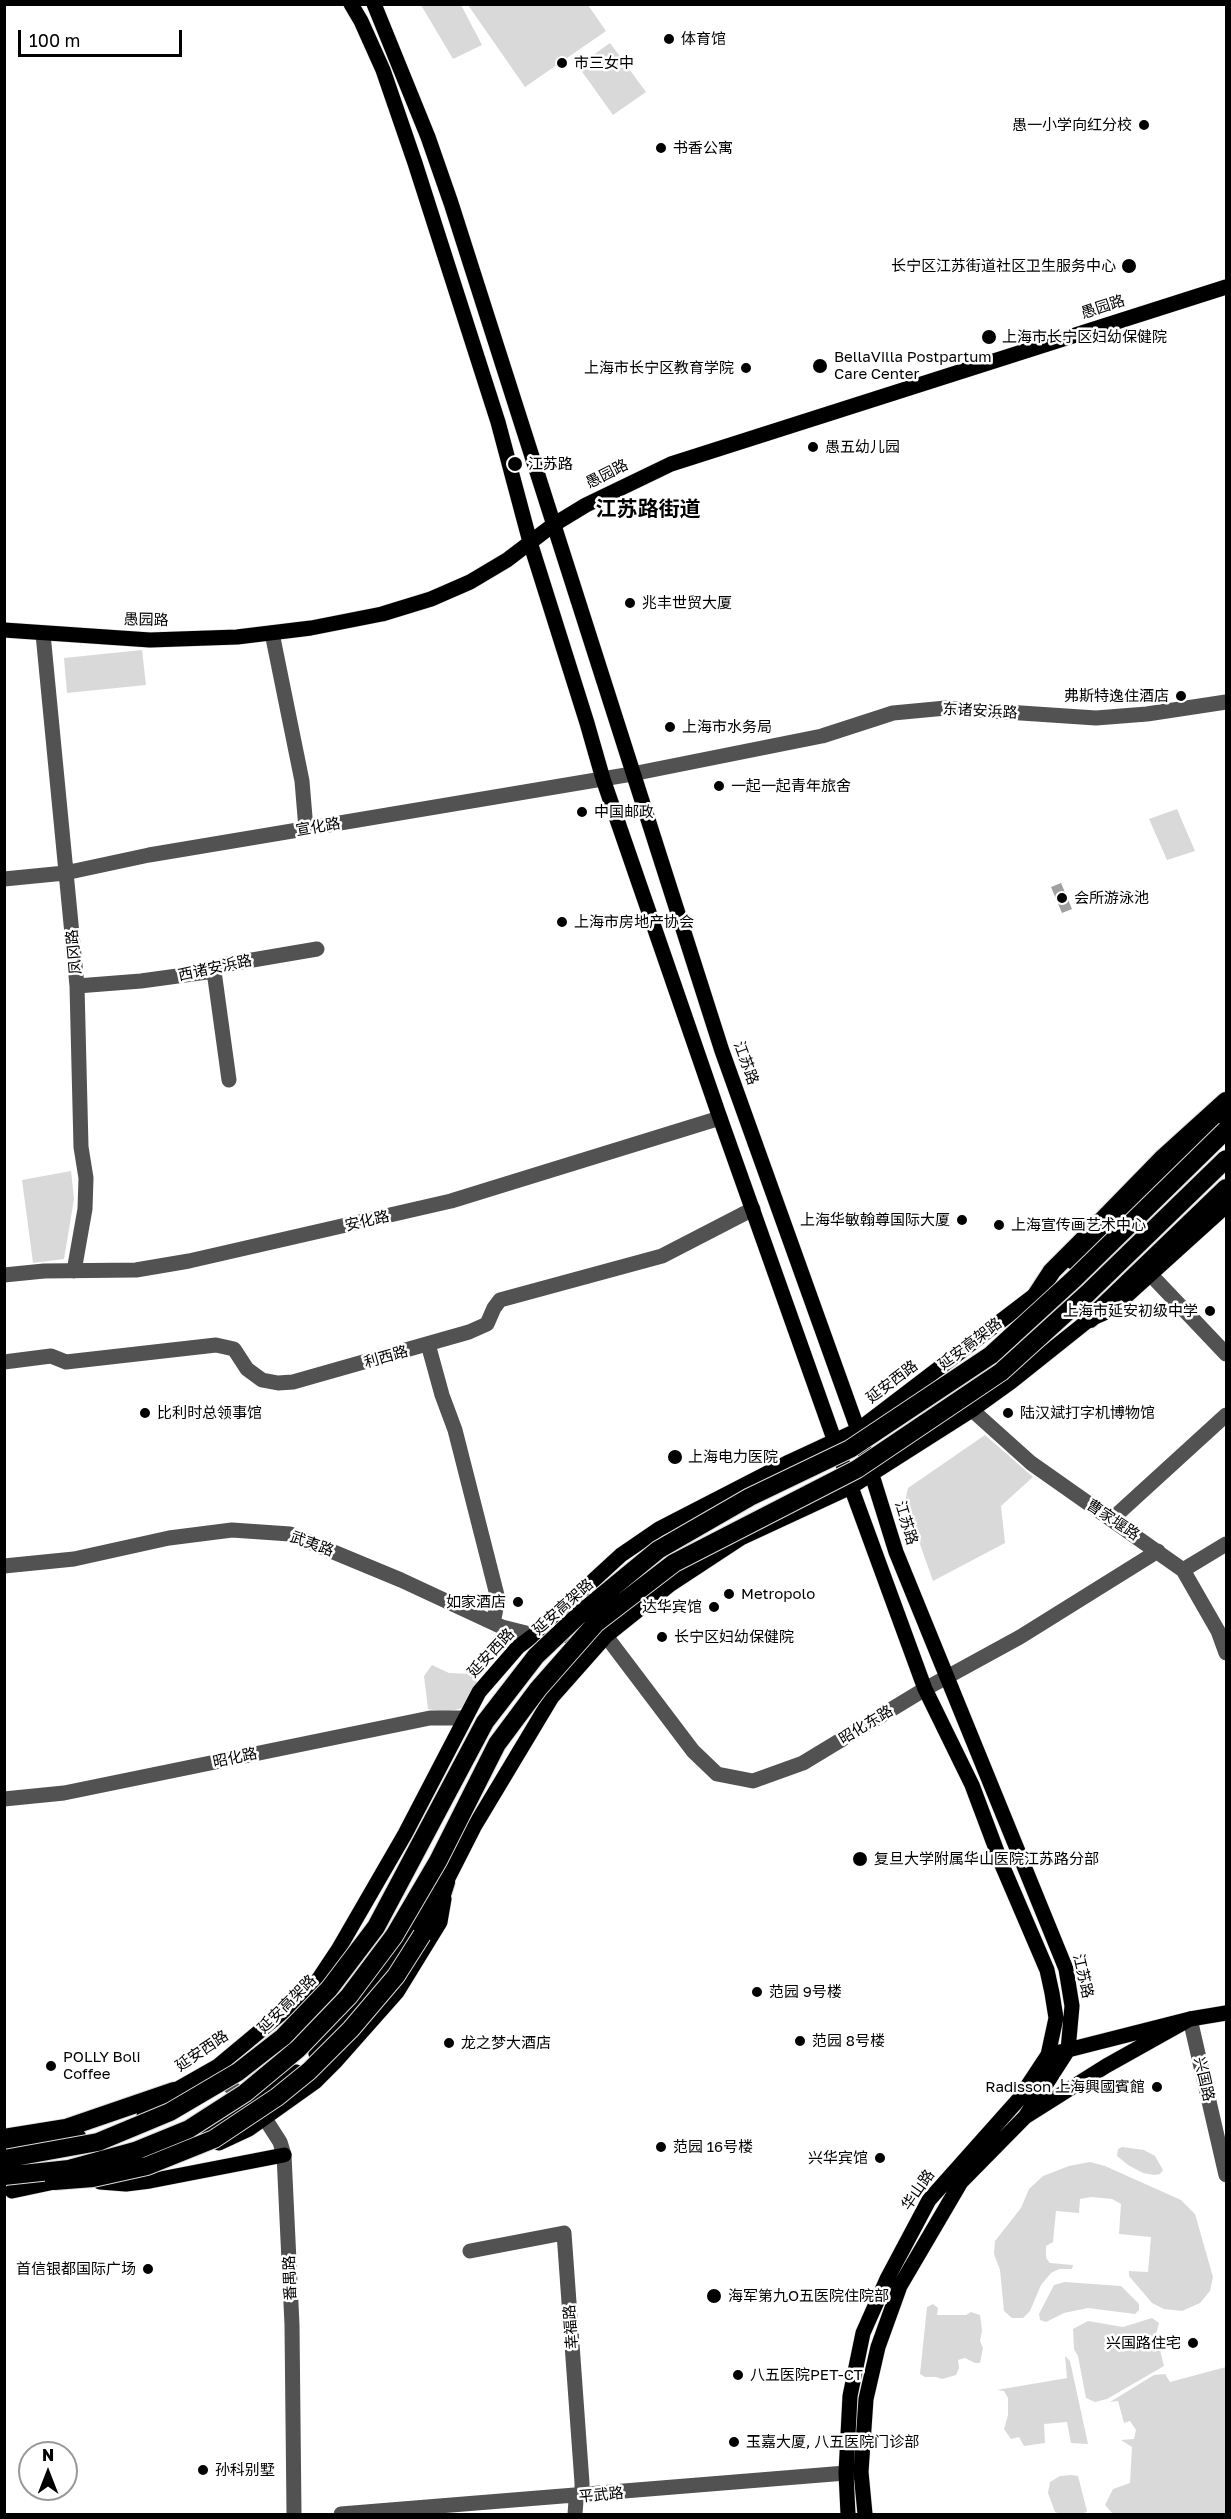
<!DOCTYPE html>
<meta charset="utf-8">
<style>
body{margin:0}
#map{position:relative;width:1231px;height:2519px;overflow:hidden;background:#fff;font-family:"Golos Text",sans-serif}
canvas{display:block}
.frame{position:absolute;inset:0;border:6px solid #000;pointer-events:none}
.north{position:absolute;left:18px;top:2441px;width:60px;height:60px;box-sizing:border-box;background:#fff;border:2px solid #999;border-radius:50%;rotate:0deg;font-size:16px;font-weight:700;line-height:24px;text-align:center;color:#000}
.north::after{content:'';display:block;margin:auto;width:21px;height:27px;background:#000;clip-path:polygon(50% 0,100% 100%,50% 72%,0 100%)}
.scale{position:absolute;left:18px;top:30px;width:164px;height:27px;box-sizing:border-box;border:3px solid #000;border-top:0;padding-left:8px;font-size:18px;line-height:21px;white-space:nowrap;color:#000;-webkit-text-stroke:4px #fff;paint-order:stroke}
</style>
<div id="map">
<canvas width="1231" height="2519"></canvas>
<div class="frame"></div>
<div class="north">N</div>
<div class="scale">100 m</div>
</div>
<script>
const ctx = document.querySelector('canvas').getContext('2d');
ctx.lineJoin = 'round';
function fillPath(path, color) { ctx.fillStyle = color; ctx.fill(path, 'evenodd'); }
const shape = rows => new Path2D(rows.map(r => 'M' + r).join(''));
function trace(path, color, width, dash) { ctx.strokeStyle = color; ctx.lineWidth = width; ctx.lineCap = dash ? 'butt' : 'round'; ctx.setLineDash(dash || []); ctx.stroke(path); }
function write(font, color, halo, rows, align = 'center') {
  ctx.font = font + ' "Golos Text","Noto Sans SC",sans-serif'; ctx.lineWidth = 5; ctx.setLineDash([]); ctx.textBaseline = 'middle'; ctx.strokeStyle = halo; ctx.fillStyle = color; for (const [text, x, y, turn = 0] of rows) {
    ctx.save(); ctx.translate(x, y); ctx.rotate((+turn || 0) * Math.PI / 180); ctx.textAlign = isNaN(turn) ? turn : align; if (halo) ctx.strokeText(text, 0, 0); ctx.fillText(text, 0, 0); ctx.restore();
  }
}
const green = shape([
 [421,5,461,5,482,45,453,59],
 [468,5,588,5,606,31,525,87],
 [610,43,646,92,613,115,578,66],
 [142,650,146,685,67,693,64,658],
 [1177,809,1195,851,1167,860,1149,819],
 [71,1171,74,1199,64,1259,33,1263,22,1180],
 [985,1435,1033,1477,1001,1506,1005,1543,933,1581,905,1502,908,1488],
 [432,1665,449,1673,472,1674,477,1682,463,1708,445,1712,428,1709,424,1676],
 [1122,2147,1144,2150,1155,2156,1163,2170,1160,2174,1154,2175,1143,2173,1128,2165,1117,2156,1118,2149],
 [1090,2162,1105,2166,1181,2200,1195,2214,1213,2277,1210,2291,1200,2303,1182,2311,1164,2309,1152,2303,1129,2276,1129,2271,1148,2272,1151,2237,1119,2234,1121,2204,1112,2199,1091,2197,1080,2199,1079,2213,1056,2211,1053,2242,1046,2246,1046,2258,1050,2263,1073,2265,1072,2269,1059,2269,1051,2273,1041,2285,1030,2311,1023,2318,1012,2318,1004,2311,1000,2270,994,2254,995,2241,1021,2208,1029,2189,1043,2176,1069,2166],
 [1065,2282,1121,2286,1139,2304,1139,2310,1135,2314,1088,2308,1064,2313,1046,2322,1040,2320,1039,2314,1054,2285],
 [933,2304,938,2308,937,2315,966,2315,971,2312,980,2315,982,2331,980,2341,983,2348,980,2363,975,2363,965,2358,958,2360,959,2368,956,2375,942,2379,936,2377,925,2377,920,2374,927,2307],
 [1152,2318,1159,2323,1156,2334,1164,2366,1107,2399,1095,2402,1086,2398,1078,2356,1074,2349,1073,2329,1088,2321,1123,2327],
 [1065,2356,1070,2361,1088,2444,1071,2443,1067,2422,1044,2424,1045,2443,1024,2446,1019,2437,1011,2439,1004,2429,1008,2415,1008,2398,1004,2391,997,2390,1067,2378],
 [1226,2367,1226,2514,1113,2514,1105,2505,1113,2489,1130,2483,1132,2447,1121,2440,1134,2439,1136,2430,1130,2421,1124,2423,1118,2401,1110,2402,1154,2375,1165,2374,1170,2382],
 [1071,2475,1078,2476,1087,2511,1084,2514,1061,2514,1055,2512,1048,2493,1050,2482,1060,2476]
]);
const water = shape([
 [1061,883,1072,909,1062,913,1051,887]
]);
const minor = shape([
 [272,633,302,781,306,829],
 [43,634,77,986,81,1147,86,1178,85,1209,74,1271],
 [4,879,65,873,149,855,632,774,822,736,893,713,946,708,1096,718,1147,714,1226,702],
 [214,971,229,1080],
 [77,986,141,981,214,971,223,965,317,949],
 [4,1275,44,1271,136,1270,189,1261,451,1201,720,1118],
 [1151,1275,1226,1354],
 [428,1344,442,1395,455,1430,498,1599,493,1623],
 [4,1362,51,1356,66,1362,216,1345,234,1349,247,1369,262,1380,278,1383,293,1382,469,1332,487,1324,494,1308,500,1300,662,1256,753,1209],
 [972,1410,1031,1463,1183,1570,1218,1631,1226,1653],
 [1112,1519,1226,1415],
 [4,1566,74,1559,169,1538,232,1530,290,1534,401,1580,502,1627,534,1635,606,1636,693,1751,717,1774,753,1781,803,1763,925,1689,1020,1637,1158,1551],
 [1183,1570,1226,1544],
 [4,1799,64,1793,430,1718,465,1718],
 [1190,2019,1226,2175],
 [220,2070,230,2086,264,2117,280,2142,284,2155,292,2325,294,2514],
 [470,2251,564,2233,582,2483,582,2491,576,2501,575,2514],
 [341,2514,858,2472]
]);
const major = shape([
 [351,4,361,21,383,70,415,163,498,422,530,542,587,723,603,779,720,1118,851,1487,925,1689,972,1785,1002,1865,1047,1970,1052,1993,1056,2018,1048,2055,1019,2099,929,2200,887,2279,863,2333,850,2396,846,2473,848,2514],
 [374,4,428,137,451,203,722,1051,858,1430,896,1552,1066,1969,1072,2006,1068,2050,1025,2117],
 [4,630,150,640,237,637,311,628,382,614,431,599,470,582,507,560,553,525,586,505,671,464,1226,287],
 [1073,1262,1203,1136,1226,1118],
 [1060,2052,1190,2019,1226,2013],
 [316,2054,382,1969,428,1899,446,1882,474,1827,552,1697,606,1636,671,1584,741,1538,851,1487,972,1410,1011,1382,1090,1319,1111,1310,1226,1206],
 [144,2116,157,2111,174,2091,218,2066,314,1986,338,1950,405,1834,479,1692,518,1647,534,1635,621,1555,659,1529,789,1462,858,1430,1044,1288],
 [219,2143,249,2129,315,2082,335,2062,397,1992,440,1922,444,1899],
 [4,2148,79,2137],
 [128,2163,188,2141,250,2104,296,2072],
 [100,2182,126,2184,150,2181,284,2155],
 [12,2191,64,2180],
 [865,2514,861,2472,866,2399,878,2347,900,2286,961,2182,1025,2117,1106,2066,1190,2019]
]);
const highway = shape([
 [1037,1294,1052,1271,1081,1242,1162,1159,1226,1101],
 [1090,1319,1226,1188],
 [422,1935,440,1901,446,1882],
 [4,2138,66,2128,174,2091]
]);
const highwayBridge = shape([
 [4,2159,98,2142,170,2112,238,2072,283,2037,329,1989,376,1927,485,1722,536,1656,579,1615,658,1550,750,1497,850,1449,991,1355,1075,1278,1226,1130],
 [4,2176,69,2169,135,2151,189,2129,245,2093,298,2049,349,1996,394,1936,438,1861,497,1744,538,1689,596,1623,674,1563,857,1469,1001,1372,1088,1293,1226,1159],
 [54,2181,93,2178,147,2166,214,2139,277,2097,309,2071,351,2029,396,1976,422,1935]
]);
const markers = [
 [669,39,6,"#000"],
 [562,63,6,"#000"],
 [1144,125,6,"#000"],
 [661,148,6,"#000"],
 [1129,266,8,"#000"],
 [989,337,8,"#000"],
 [820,366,8,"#000"],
 [746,368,6,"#000"],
 [813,447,6,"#000"],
 [515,464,8,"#000"],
 [630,603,6,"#000"],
 [1181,696,6,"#000"],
 [670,727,6,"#000"],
 [719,786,6,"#000"],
 [582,812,6,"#000"],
 [1062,898,6,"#000"],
 [562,922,6,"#000"],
 [962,1220,6,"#000"],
 [999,1225,6,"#000"],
 [1210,1311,6,"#000"],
 [145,1413,6,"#000"],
 [1008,1413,6,"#000"],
 [675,1457,8,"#000"],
 [729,1594,6,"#000"],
 [518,1602,6,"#000"],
 [714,1607,6,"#000"],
 [662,1637,6,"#000"],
 [860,1859,8,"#000"],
 [757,1992,6,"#000"],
 [800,2041,6,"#000"],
 [449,2043,6,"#000"],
 [51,2066,6,"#000"],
 [1157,2087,6,"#000"],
 [661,2147,6,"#000"],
 [880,2158,6,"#000"],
 [148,2269,6,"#000"],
 [714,2296,8,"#000"],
 [1193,2343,6,"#000"],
 [738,2375,6,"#000"],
 [734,2442,6,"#000"],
 [203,2470,6,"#000"]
];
const poiNames = [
 ["体育馆",681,39],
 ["市三女中",574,63],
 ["愚一小学向红分校",1132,125,"right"],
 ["书香公寓",673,148],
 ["长宁区江苏街道社区卫生服务中心",1116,266,"right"],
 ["上海市长宁区妇幼保健院",1002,337],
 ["BellaVilla Postpartum",834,357],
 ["Care Center",834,374],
 ["上海市长宁区教育学院",734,368,"right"],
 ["愚五幼儿园",825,447],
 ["江苏路",528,464],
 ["兆丰世贸大厦",642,603],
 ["弗斯特逸住酒店",1169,696,"right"],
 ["上海市水务局",682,727],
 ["一起一起青年旅舍",731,786],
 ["中国邮政",594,812],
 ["会所游泳池",1074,898],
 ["上海市房地产协会",574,922],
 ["上海华敏翰尊国际大厦",950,1220,"right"],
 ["上海宣传画艺术中心",1011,1225],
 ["上海市延安初级中学",1198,1311,"right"],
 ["比利时总领事馆",157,1413],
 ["陆汉斌打字机博物馆",1020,1413],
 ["上海电力医院",688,1457],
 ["Metropolo",741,1594],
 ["如家酒店",506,1602,"right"],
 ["达华宾馆",702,1607,"right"],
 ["长宁区妇幼保健院",674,1637],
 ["复旦大学附属华山医院江苏路分部",874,1859],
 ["范园 9号楼",769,1992],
 ["范园 8号楼",812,2041],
 ["龙之梦大酒店",461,2043],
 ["POLLY Boli",63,2057],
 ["Coffee",63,2074],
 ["Radisson 上海興國賓館",1145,2087,"right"],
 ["范园 16号楼",673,2147],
 ["兴华宾馆",868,2158,"right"],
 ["首信银都国际广场",136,2269,"right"],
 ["海军第九O五医院住院部",728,2296],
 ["兴国路住宅",1181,2343,"right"],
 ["八五医院PET-CT",750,2375],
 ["玉嘉大厦, 八五医院门诊部",746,2442],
 ["孙科别墅",215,2470]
];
const streetNames = [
 ["愚园路",1103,307,-18],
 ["愚园路",607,474,-27],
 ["愚园路",146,620,1],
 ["东诸安浜路",980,711,3],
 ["宣化路",318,827,-10],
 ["凤冈路",74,952,-95],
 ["西诸安浜路",215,968,-12],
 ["江苏路",746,1063,70],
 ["安化路",367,1221,-13],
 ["延安高架路",970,1344,-37],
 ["利西路",386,1357,-16],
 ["延安西路",892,1382,-37],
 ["曹家堰路",1113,1520,34],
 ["江苏路",906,1523,73],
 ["武夷路",312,1544,20],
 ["延安高架路",563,1607,-42],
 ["延安西路",491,1653,-47],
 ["昭化东路",866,1725,-31],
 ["昭化路",235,1758,-12],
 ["江苏路",1083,1976,77],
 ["延安高架路",287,2004,-45],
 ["延安西路",202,2051,-34],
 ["兴国路",1204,2079,77],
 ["华山路",918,2190,-55],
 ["番禺路",290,2278,-92],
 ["幸福路",571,2327,-94],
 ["平武路",601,2495,-5]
];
const districtNames = [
 ["江苏路街道",648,509]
];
fillPath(green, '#d9d9d9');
fillPath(water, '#a0a0a0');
trace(major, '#dbdbdb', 16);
trace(highway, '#dbdbdb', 20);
trace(minor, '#525252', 15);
trace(major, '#000', 15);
trace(highway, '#000', 18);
trace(highwayBridge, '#dbdbdb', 20, []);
trace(highwayBridge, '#000', 18);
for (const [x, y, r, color] of markers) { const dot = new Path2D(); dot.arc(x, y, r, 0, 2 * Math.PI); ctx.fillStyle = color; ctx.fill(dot); trace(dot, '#fff', 2); }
write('15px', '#000', '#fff', poiNames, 'left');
write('15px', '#000', '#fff', streetNames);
write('bold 21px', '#000', '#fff', districtNames);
</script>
